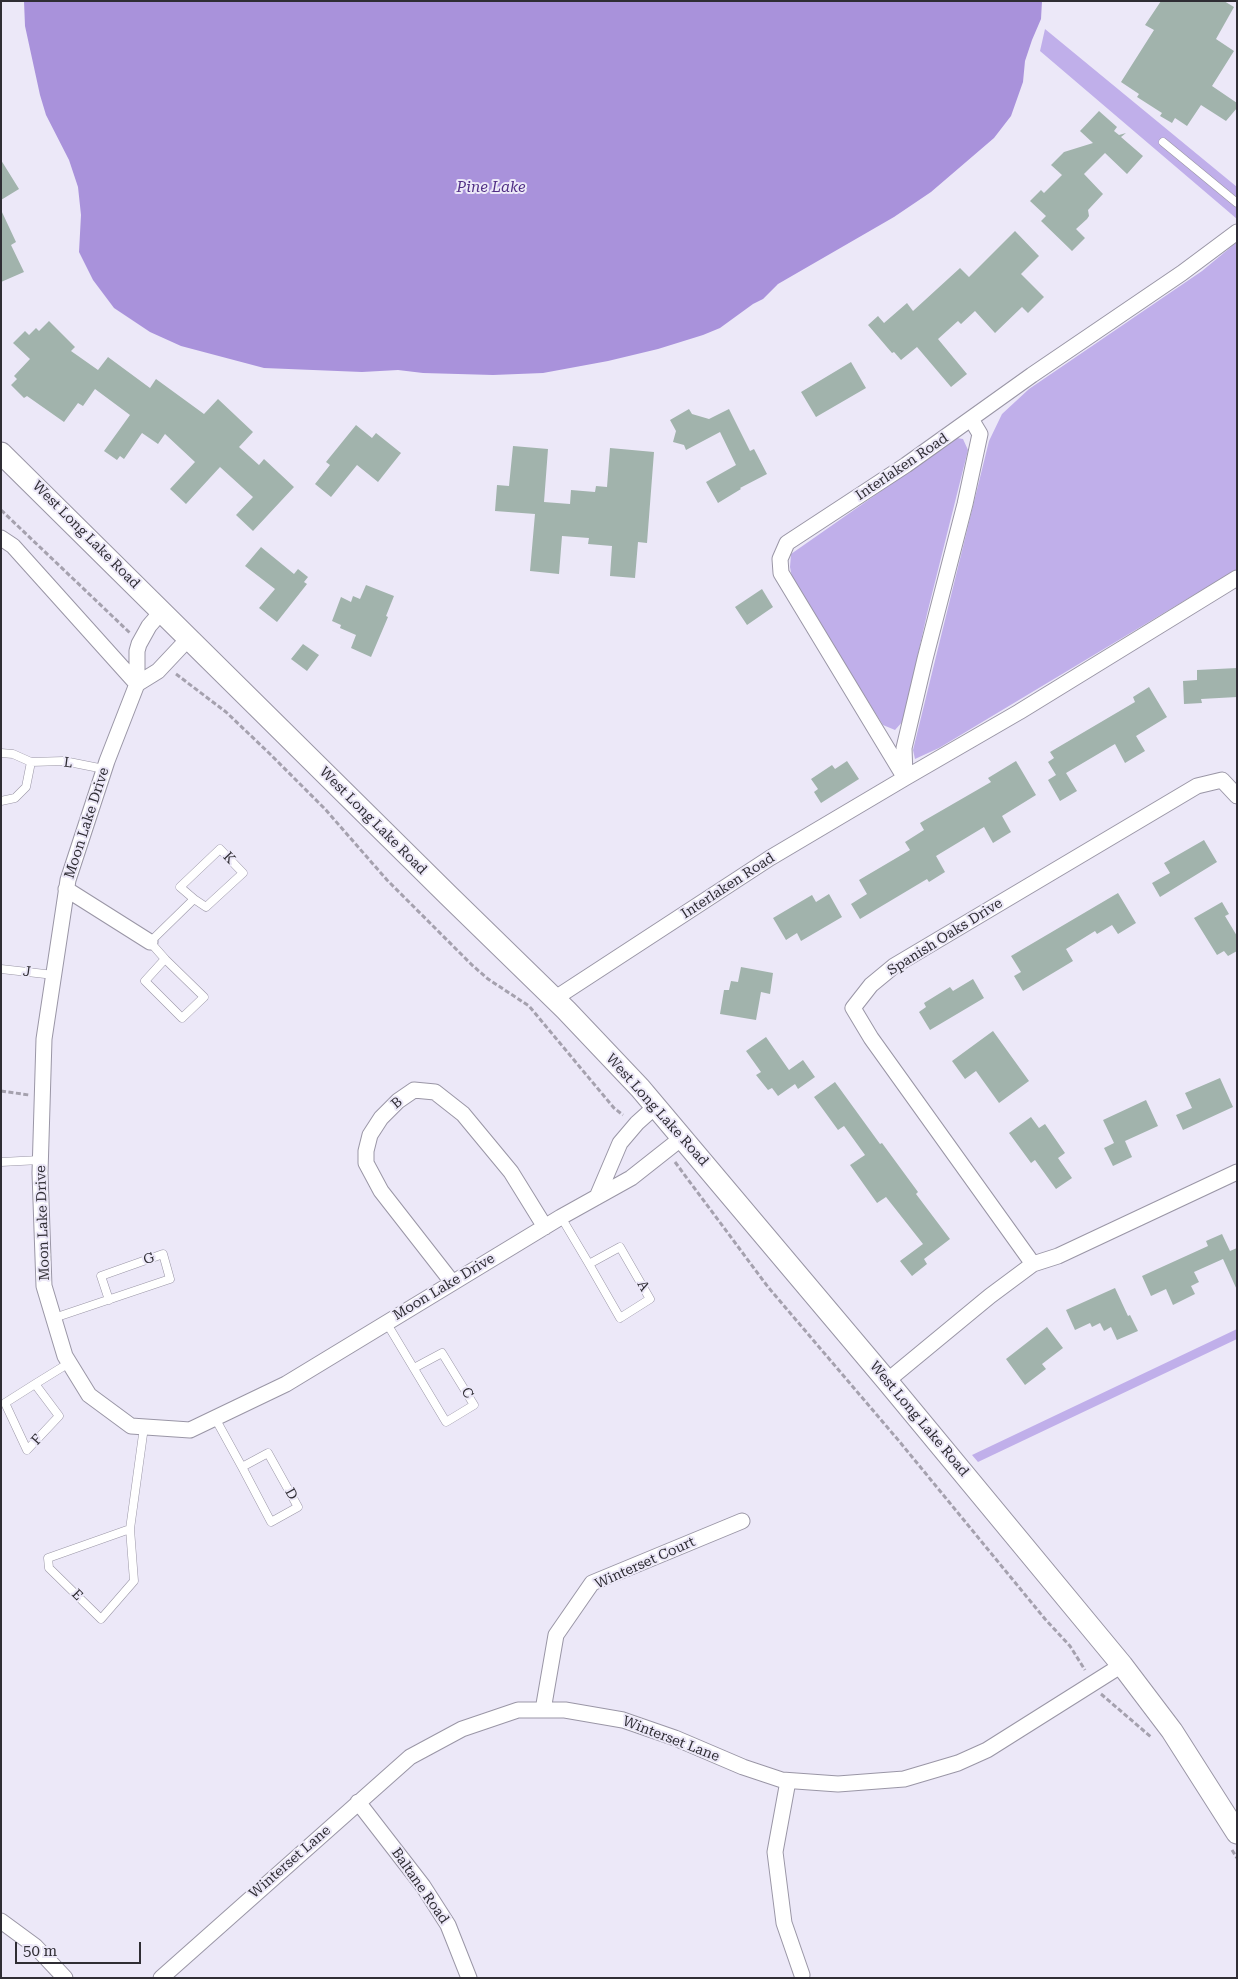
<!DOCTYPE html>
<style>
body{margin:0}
#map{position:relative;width:1238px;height:1979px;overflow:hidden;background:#ece8f8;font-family:"Roboto Serif",serif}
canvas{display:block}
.frame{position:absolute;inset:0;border:2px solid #2f2d34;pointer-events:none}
.scale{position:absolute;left:15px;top:1942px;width:126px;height:22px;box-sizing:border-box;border:2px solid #2f2d34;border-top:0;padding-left:6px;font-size:15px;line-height:18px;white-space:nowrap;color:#2f2d34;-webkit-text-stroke:4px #ece8f8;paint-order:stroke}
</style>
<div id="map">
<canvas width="1238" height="1979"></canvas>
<div class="frame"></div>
<div class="scale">50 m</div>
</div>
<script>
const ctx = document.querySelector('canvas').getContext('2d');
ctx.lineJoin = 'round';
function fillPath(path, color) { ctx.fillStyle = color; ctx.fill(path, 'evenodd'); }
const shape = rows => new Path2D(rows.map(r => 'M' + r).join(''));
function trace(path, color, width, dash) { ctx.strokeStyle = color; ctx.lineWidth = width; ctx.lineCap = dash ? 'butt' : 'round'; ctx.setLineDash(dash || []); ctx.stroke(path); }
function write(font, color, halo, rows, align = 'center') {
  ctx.font = font + ' "Roboto Serif",serif'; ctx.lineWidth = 4; ctx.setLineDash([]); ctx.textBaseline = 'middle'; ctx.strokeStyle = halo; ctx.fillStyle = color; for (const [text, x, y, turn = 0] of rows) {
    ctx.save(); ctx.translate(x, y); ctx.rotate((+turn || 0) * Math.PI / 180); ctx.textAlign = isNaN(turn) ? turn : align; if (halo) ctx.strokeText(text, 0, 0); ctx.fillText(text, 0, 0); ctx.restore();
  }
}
const green = shape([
 [1045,29,1237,187,1237,219,1040,51],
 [1237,242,1237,569,939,748,915,759,913,750,989,441,1002,414,1029,389,1202,271],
 [957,438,963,439,968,450,927,614,903,721,895,730,883,725,793,583,790,567,791,554],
 [1237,1329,1237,1339,978,1462,972,1455]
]);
const water = shape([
 [24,1,1042,1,1041,19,1032,40,1025,61,1023,82,1011,116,994,138,931,192,894,217,778,284,763,299,753,304,720,328,703,335,658,349,608,361,543,373,493,375,423,373,398,370,362,372,264,368,181,346,150,332,114,308,93,280,79,252,81,215,78,187,69,160,46,115,40,95,25,26]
]);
const building = shape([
 [1161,1,1224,1,1234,7,1216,39,1234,51,1212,86,1237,103,1237,108,1226,121,1201,105,1187,126,1175,118,1172,123,1160,116,1162,113,1137,97,1139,94,1121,82,1154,30,1145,25],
 [1099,111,1117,127,1114,131,1119,135,1126,133,1121,137,1143,156,1127,174,1105,153,1084,174,1103,194,1088,210,1089,216,1087,219,1076,229,1085,238,1072,251,1041,221,1046,216,1030,201,1041,190,1044,193,1062,175,1051,165,1064,152,1093,143,1080,131],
 [1,160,19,189,1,200],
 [1,210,16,242,11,245,24,272,1,282],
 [1015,231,1039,256,1021,274,1044,297,1028,313,1022,307,995,333,975,311,961,324,958,321,938,339,967,374,951,387,917,347,901,360,894,352,892,353,868,325,878,316,884,323,907,303,913,311,960,268,969,277],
 [49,321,75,347,71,351,98,370,108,357,150,388,156,379,204,414,218,399,253,432,239,447,259,465,264,459,294,487,253,531,236,515,253,497,220,467,186,504,170,489,195,462,165,434,158,444,142,433,124,459,120,456,117,460,104,451,130,415,95,389,83,406,78,403,64,422,27,396,24,398,11,385,17,379,14,376,30,359,13,343,25,331,29,335,36,328,39,331],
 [851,362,866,388,816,417,801,392],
 [689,409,692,414,709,419,729,409,750,451,754,449,767,474,740,488,741,489,718,503,706,482,736,465,720,432,686,450,684,445,673,442,676,431,670,420],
 [356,425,372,438,376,433,401,453,378,482,357,465,331,497,315,484,330,465,326,462],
 [513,446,548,449,544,502,570,504,571,490,595,492,596,486,607,487,610,448,654,452,647,543,638,542,635,578,610,576,612,546,588,544,589,538,562,536,559,574,530,571,535,514,495,511,497,485,509,486],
 [261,547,294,574,298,569,308,577,304,582,307,584,277,622,259,608,275,589,245,566],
 [366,585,394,596,386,616,388,617,371,657,351,648,356,635,340,628,341,625,332,621,341,597,351,602,353,596,360,599],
 [762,589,773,607,747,625,735,607],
 [303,644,319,655,307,671,291,659],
 [1237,668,1237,697,1201,699,1202,703,1184,704,1183,681,1197,680,1197,670],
 [1149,687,1167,717,1136,736,1145,751,1125,763,1115,744,1066,773,1077,791,1060,801,1048,780,1056,775,1048,762,1054,758,1050,752,1135,702,1133,697],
 [847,761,859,779,821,803,814,792,818,789,811,779,832,765,835,769],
 [1016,761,1036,795,1002,816,1011,832,993,843,984,827,936,856,945,872,929,882,927,879,860,919,851,904,867,894,859,880,910,850,905,842,924,830,920,823,991,782,988,778],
 [1204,840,1217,862,1160,897,1152,883,1170,873,1164,863],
 [1118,893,1136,923,1118,934,1112,925,1097,934,1095,931,1066,949,1073,961,1023,991,1014,976,1021,972,1011,956],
 [829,894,842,917,801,941,797,933,786,940,773,918,812,895,816,902],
 [1222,902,1229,914,1225,916,1237,936,1237,951,1228,956,1224,951,1217,955,1194,918],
 [741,967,773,973,770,994,761,992,756,1020,720,1014,724,990,729,990,731,981,738,982],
 [973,979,984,998,930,1030,919,1012,926,1007,924,1003,950,987,953,991],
 [993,1031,1029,1081,999,1103,976,1071,965,1079,952,1061],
 [766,1037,789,1070,803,1060,815,1077,798,1089,795,1084,778,1096,772,1088,768,1090,756,1075,761,1072,746,1051],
 [1220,1078,1233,1107,1183,1130,1176,1115,1192,1108,1185,1093],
 [835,1082,880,1144,882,1143,918,1192,916,1194,950,1239,924,1259,927,1264,912,1276,900,1261,923,1244,886,1197,877,1203,850,1165,865,1155,844,1126,838,1130,814,1097],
 [1146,1100,1158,1126,1125,1141,1132,1157,1113,1166,1104,1148,1114,1143,1103,1120],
 [1031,1117,1039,1128,1045,1124,1065,1153,1058,1158,1072,1178,1056,1189,1035,1160,1031,1163,1009,1133],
 [1222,1234,1230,1251,1237,1248,1237,1290,1223,1259,1194,1272,1199,1282,1191,1286,1195,1294,1173,1305,1166,1289,1151,1296,1142,1276,1208,1246,1206,1241],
 [1115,1288,1128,1316,1130,1315,1138,1331,1117,1340,1111,1327,1104,1331,1100,1323,1092,1327,1090,1323,1075,1330,1066,1310],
 [1047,1327,1063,1348,1042,1364,1046,1369,1025,1385,1006,1359]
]);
const path = shape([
 [1,510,130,633],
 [176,674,226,712,270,754,325,809,387,880,472,965,488,979,529,1006,614,1108,623,1115],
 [1,1091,29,1095],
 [675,1162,768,1287,899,1441,1045,1619,1070,1646,1085,1670],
 [1101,1694,1151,1737],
 [1232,1850,1237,1858]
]);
const service = shape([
 [1163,142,1237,203],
 [1,753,13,754,31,762,64,761,104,769],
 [1,801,15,798,26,787,31,762],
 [165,959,204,997,182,1018,145,981,165,959,150,942,194,899,206,907,243,873,220,849,180,887,194,899],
 [1,969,54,975],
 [1,1162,40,1160],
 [561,1217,589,1264,620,1318,650,1299,620,1247,589,1264],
 [54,1318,170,1279,163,1254,101,1276,109,1300],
 [386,1322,446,1422,474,1405,442,1353,414,1368],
 [35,1384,59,1416,27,1450,5,1403,35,1384,69,1363],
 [215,1418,242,1467,271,1522,298,1507,268,1453,242,1467],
 [130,1529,134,1581,101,1619,49,1568,48,1558,130,1529,144,1427]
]);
const minor = shape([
 [1,538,13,546,137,684],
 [162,611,149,626,139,644,137,651,137,684,107,761,68,880,44,1039,40,1173,44,1286,65,1356,89,1395,131,1426,190,1430,286,1384,561,1217,631,1178,683,1137],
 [137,684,158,671,189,638],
 [905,776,904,748,925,659,965,504,980,434,971,419],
 [905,778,781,573,780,559,787,543,906,465,1032,375,1182,273,1237,232],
 [66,889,150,942],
 [554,999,770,858,905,778,1019,712,1237,578],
 [597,1197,620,1143,637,1123,656,1106],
 [1033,1264,871,1038,853,1008,871,985,894,966,1197,786,1222,780,1237,796],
 [452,1282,381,1191,366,1163,366,1151,370,1135,381,1118,398,1101,414,1090,435,1092,463,1114,511,1172,545,1227],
 [887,1381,990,1296,1033,1264,1058,1256,1237,1172],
 [543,1710,556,1635,592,1583,742,1521],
 [788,1781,775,1852,784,1923,802,1975],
 [358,1802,423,1886,448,1925,469,1978],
 [1,1921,35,1946,65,1978],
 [161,1978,410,1757,462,1729,518,1710,565,1710,623,1720,675,1738,743,1767,782,1780,838,1784,904,1779,958,1763,987,1750,1122,1665]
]);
const secondary = shape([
 [1,453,448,895,566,1010,640,1088,887,1381,1122,1665,1172,1731,1237,1833]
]);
const streetNames = [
 ["Interlaken Road",902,467,-34],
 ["West Long Lake Road",86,535,45],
 ["L",68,763,7],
 ["West Long Lake Road",373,821,45],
 ["Moon Lake Drive",87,823,-72],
 ["K",229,858,46],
 ["Interlaken Road",728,886,-33],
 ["Spanish Oaks Drive",945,937,-32],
 ["J",27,972,7],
 ["B",397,1103,-40],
 ["West Long Lake Road",657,1110,48],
 ["Moon Lake Drive",43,1223,-92],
 ["G",149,1259,-19],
 ["A",643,1286,60],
 ["Moon Lake Drive",444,1287,-31],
 ["C",467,1393,58],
 ["West Long Lake Road",919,1419,50],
 ["F",37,1440,-48],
 ["D",291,1494,61],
 ["Winterset Court",645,1563,-24],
 ["E",77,1595,45],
 ["Winterset Lane",671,1739,21],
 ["Winterset Lane",290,1862,-41],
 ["Baltane Road",420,1886,55]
];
const waterNames = [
 ["Pine Lake",491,188]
];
fillPath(green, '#c0afea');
fillPath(water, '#a992db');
fillPath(building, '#a1b3ac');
trace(service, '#9a96a6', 9);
trace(minor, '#9a96a6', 17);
trace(secondary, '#9a96a6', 23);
trace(path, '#a5a1ae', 3, [5, 2.5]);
trace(service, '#fff', 8);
trace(minor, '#fff', 15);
trace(secondary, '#fff', 21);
write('14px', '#2f2d34', '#ece8f8', streetNames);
write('italic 15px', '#512f85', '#ece8f8', waterNames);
</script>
